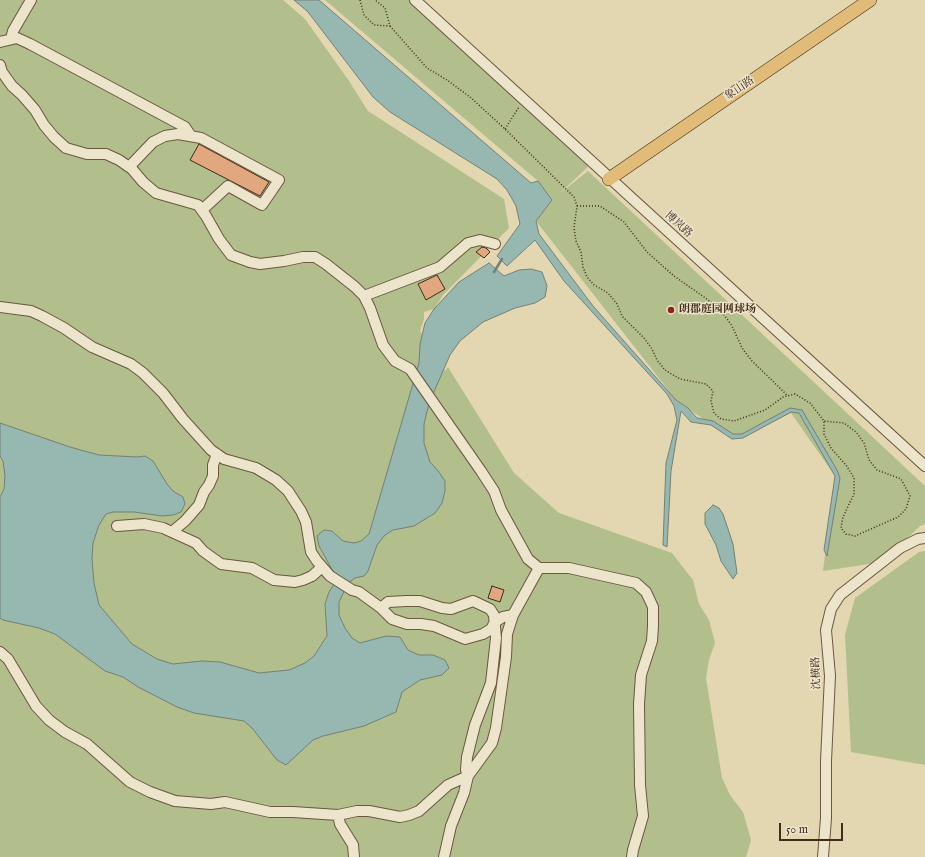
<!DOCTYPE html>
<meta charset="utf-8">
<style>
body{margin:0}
#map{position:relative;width:925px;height:857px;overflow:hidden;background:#e2d7b0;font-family:"IM FELL English",serif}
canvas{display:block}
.scale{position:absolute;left:779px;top:823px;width:64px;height:18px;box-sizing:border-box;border:2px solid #432b1b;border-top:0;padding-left:5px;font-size:12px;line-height:14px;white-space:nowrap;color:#432b1b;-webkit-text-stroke:3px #ece5cc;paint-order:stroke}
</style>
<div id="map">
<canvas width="925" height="857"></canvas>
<div class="scale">50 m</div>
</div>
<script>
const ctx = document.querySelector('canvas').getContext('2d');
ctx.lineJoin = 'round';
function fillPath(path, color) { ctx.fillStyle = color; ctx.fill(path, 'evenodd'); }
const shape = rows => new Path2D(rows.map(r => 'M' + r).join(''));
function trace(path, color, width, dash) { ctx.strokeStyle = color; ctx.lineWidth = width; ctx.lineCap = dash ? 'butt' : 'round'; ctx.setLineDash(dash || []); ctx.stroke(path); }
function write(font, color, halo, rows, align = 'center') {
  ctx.font = font + ' "IM FELL English","Noto Serif SC",serif'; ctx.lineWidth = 3; ctx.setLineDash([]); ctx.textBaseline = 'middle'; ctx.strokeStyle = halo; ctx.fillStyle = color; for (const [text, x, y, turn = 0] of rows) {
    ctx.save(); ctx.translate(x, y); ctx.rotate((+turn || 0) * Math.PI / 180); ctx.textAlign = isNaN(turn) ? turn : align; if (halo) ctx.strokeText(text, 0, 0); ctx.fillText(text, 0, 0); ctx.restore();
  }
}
const green = shape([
 [0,0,283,0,305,19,349,81,368,111,504,199,509,228,443,295,434,309,424,312,424,319,420,331,445,371,448,367,514,473,559,513,672,553,693,580,699,604,709,620,715,643,709,660,706,678,722,778,730,795,743,812,751,840,746,857,0,857],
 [325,0,415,0,592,163,559,194,588,171,925,486,925,524,920,526,882,562,823,571,835,476,791,413,763,427,732,439,676,400,536,221,552,200,538,181],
 [925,551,925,765,851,752,845,635,855,598,919,552]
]);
const water = shape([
 [294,0,319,0,531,183,538,181,552,200,536,221,539,234,593,306,676,400,688,408,697,418,713,421,733,434,742,434,790,408,802,410,837,470,840,478,827,556,824,550,835,476,799,413,791,412,743,438,732,439,711,425,691,422,681,411,671,471,667,547,663,545,666,463,677,420,674,406,667,394,564,281,535,240,507,266,497,256,520,224,516,206,507,190,497,179,390,112,373,97,308,12,294,0],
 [489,263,504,276,519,270,531,269,542,272,547,286,545,297,535,303,515,308,483,322,460,341,450,355,429,403,424,424,424,443,430,462,439,472,445,481,445,491,442,503,435,513,414,526,393,530,385,535,377,545,368,571,364,576,355,578,348,583,339,602,339,615,345,628,352,638,360,643,386,636,400,637,408,650,419,655,433,655,445,660,449,668,442,675,420,680,402,692,396,712,364,726,323,736,313,740,286,765,277,760,252,728,244,721,194,713,177,707,138,687,123,677,105,671,55,634,39,628,3,620,0,618,0,497,4,489,5,476,3,461,0,456,0,423,70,447,99,455,137,457,145,456,153,461,167,484,173,491,183,497,185,504,181,512,173,515,162,516,134,512,113,512,106,514,99,525,93,543,92,559,94,583,99,605,132,644,157,659,173,664,202,661,220,662,259,673,289,670,305,663,314,656,327,636,325,604,329,592,335,583,334,573,319,546,317,536,324,530,332,531,343,541,354,543,361,541,369,534,419,363,420,344,425,323,434,309,459,282,489,263],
 [713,505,719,508,723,514,733,544,737,573,733,579,721,561,716,545,705,524,705,513,713,505]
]);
const stream = shape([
 [494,272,502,259]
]);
const building = shape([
 [199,144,269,182,260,196,190,160,199,144],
 [482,247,486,248,490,252,484,258,476,252,482,247],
 [437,275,445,289,426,300,418,284,437,275],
 [492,586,504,590,500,602,488,598,492,586]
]);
const path = shape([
 [360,0,364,15,374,25,390,26,385,8,375,0],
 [390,26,427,68,447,80,470,97,505,129,574,197,577,206,574,228,576,241,581,252,583,267,587,277,594,285,608,293,617,304,622,316,644,338,652,349,657,360,665,370,680,379,706,384,713,391,711,401,714,413,721,419,734,421,765,410,783,397,795,394,810,403,824,421,824,434,831,448,846,465,854,478,854,494,843,517,841,528,846,534,855,536,898,517,906,509,910,496,901,479,877,470,869,460,864,443,856,432,844,423,824,421],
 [505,129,519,107],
 [577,206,600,206,624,222,647,252,674,276,704,297,720,309,732,326,742,348,752,361,788,396]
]);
const minor = shape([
 [415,0,925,466],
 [11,39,13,31,31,0],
 [0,42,17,38,30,44,185,127,191,136],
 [0,65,2,72,12,86,22,95,35,110,44,125,54,137,66,148,87,154,106,154,119,160,132,169,143,182,156,193,198,205,206,216,219,239,231,255,250,262,260,264,284,261,303,257,315,257,326,264,355,287,364,296,370,308,383,345,395,361,410,369,481,471,494,491,501,510,528,559,539,568,569,568,636,583,646,592,653,607,653,626,652,641,641,675,639,704,640,785,643,816,633,850,632,857],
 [129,167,153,142,165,136,178,134,201,138,279,180,262,205,228,186,202,210],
 [364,296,440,267,468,243,480,240,495,244],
 [0,307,31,311,42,316,64,328,92,347,131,364,143,373,163,393,183,419,211,450,224,459,256,468,276,480,288,491,301,511,306,522,311,552,317,561,330,576,352,590,359,592,381,608,392,619,407,624,421,624,434,626,465,639,483,634,491,629,495,622,503,617,513,615],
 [117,526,144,524,163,528,196,543,203,551,221,564,252,568,274,580,295,582,303,580,312,576,322,567],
 [173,531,185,521,199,505,204,492,209,485,213,476,213,465,217,454],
 [381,608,388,602,406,601,420,601,442,608,451,609,473,601,490,609,494,615,496,638,491,683,475,725,467,757,466,770,468,776],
 [0,652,8,659,36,706,49,720,65,732,87,744,130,782,150,792,175,801,211,804,225,802,270,812,293,812,338,815,357,811,369,811,400,817,409,815,419,811,448,785,468,776],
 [338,815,340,824,353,845,354,857],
 [444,857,451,826,464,793,468,776,492,743,496,728,506,657,507,634,513,615,539,568],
 [823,857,826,818,826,761,830,676,826,630,831,609,840,595,900,548,918,539,925,538]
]);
const major = shape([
 [609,179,870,0]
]);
const markers = [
 [671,310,4,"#8f2418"]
];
const streetNames = [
 ["象山路",740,89,-34],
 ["博岚路",678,225,42],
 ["沈横路",817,673,-92]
];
const poiNames = [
 ["朗郡庭园网球场",679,310]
];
fillPath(green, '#b2be8c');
fillPath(water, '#96b8b1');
trace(water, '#758075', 1);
trace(stream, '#758075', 2.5);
fillPath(building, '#e1a77e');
trace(building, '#432b1b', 1);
trace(minor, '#6b5640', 12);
trace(major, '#432b1b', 14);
trace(path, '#432b1b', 1.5, [1, 2]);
trace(minor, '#ece5cc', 10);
trace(major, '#e1bc78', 13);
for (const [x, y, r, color] of markers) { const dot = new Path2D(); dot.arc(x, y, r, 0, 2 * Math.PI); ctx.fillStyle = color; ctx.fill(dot); trace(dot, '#ece5cc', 1.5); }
write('11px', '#432b1b', '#ece5cc', streetNames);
write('bold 11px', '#432b1b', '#ece5cc', poiNames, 'left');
</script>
